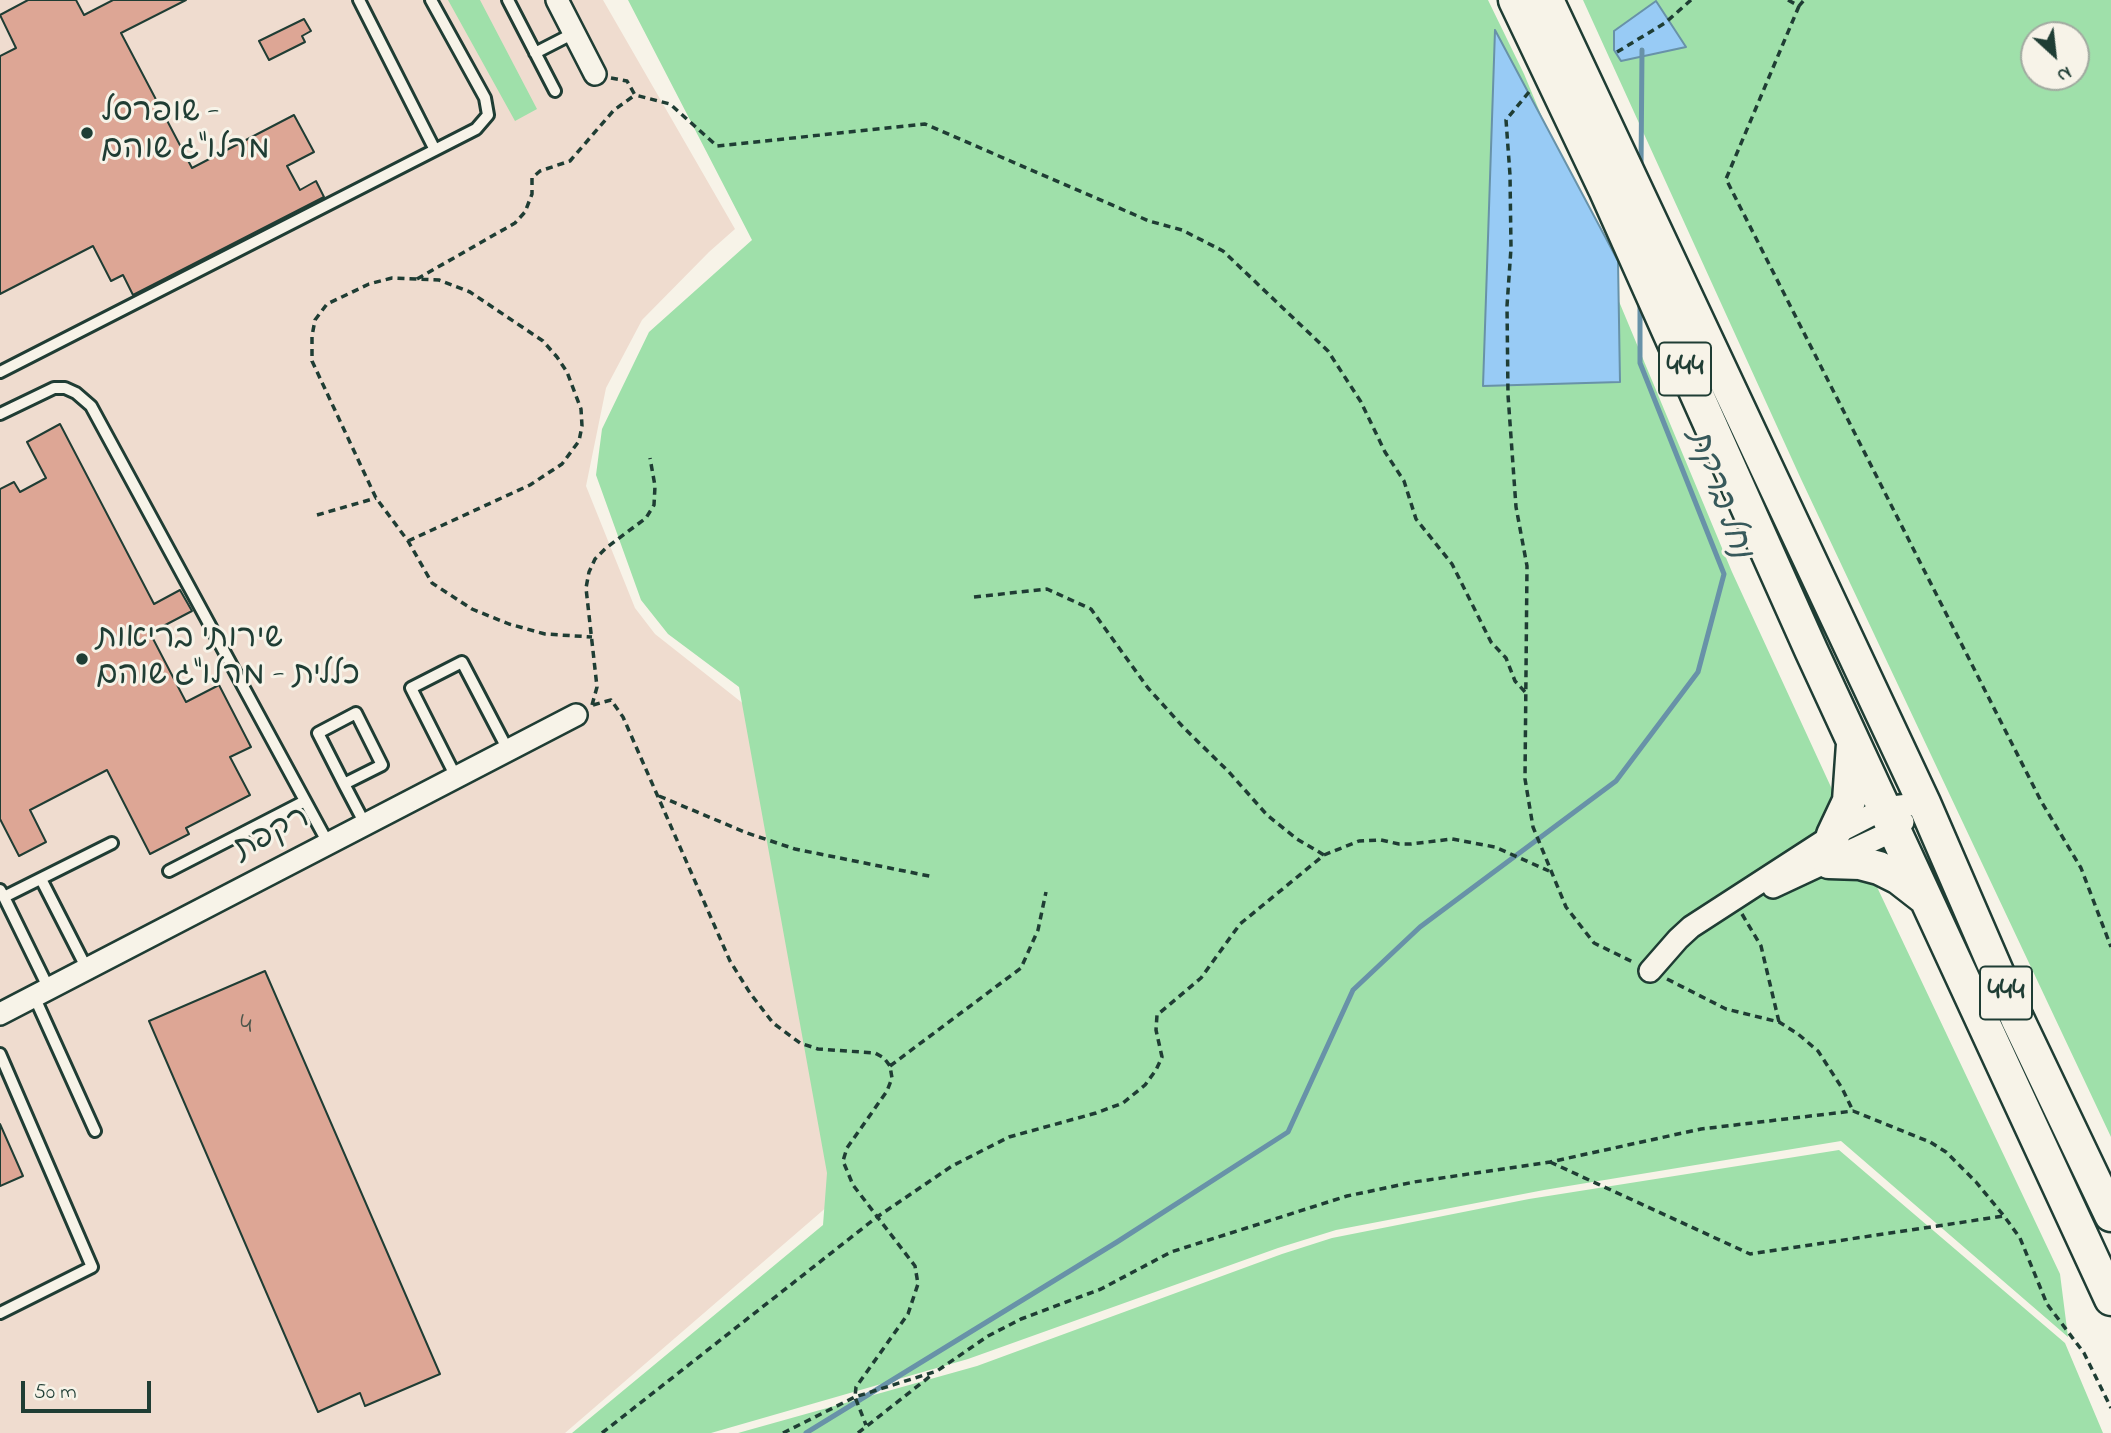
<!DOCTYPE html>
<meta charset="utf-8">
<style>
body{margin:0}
#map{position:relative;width:2111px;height:1433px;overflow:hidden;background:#f7f3e8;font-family:"Indie Flower",sans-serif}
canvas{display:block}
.north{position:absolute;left:2020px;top:21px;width:70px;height:70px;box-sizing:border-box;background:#f7f3e8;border:2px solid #a1aaa0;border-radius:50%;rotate:153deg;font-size:19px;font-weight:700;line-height:28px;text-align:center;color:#1f3d34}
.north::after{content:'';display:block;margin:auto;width:24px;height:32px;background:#1f3d34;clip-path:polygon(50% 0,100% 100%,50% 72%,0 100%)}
.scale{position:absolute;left:21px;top:1381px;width:130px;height:32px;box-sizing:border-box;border:4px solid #1f3d34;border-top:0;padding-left:9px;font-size:21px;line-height:24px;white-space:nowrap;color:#1f3d34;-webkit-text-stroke:5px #f7f3e8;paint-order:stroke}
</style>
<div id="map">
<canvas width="2111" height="1433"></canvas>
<div class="north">N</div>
<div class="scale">50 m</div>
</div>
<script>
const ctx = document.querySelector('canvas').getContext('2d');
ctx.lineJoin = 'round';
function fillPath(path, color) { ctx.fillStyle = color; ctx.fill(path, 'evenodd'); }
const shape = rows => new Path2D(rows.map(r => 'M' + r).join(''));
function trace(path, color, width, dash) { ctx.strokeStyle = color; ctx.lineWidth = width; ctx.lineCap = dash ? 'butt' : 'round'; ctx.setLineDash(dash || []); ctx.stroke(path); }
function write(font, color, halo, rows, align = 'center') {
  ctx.font = font + ' "Indie Flower","Playpen Sans Hebrew",sans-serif'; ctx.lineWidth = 6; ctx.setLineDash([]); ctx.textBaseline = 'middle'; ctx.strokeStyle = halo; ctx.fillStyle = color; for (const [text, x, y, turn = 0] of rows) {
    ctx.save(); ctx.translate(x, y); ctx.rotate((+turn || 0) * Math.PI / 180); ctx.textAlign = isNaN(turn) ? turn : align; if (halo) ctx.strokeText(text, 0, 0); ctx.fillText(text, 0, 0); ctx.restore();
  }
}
const built = shape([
 [0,0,603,0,735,229,709,252,642,320,606,388,586,486,635,608,655,634,764,720,843,1193,565,1433,0,1433]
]);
const green = shape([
 [448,0,480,0,537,109,515,121],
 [628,0,1488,0,1524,74,1732,572,1877,887,2060,1274,2068,1337,1841,1141,1544,1190,1336,1230,1278,1248,968,1359,711,1433,572,1433,823,1225,827,1173,739,687,668,634,641,600,596,475,602,429,649,332,752,240],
 [1583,0,2111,0,2111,1137,1801,479],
 [2034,35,2076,35,2076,77,2034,77],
 [1839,1150,2065,1343,2103,1433,738,1433,977,1366,1282,1254,1332,1238,1529,1199]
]);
const water = shape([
 [1656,1,1686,47,1621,61,1614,50,1614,31,1656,1],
 [1495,30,1618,261,1620,382,1483,386,1495,30]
]);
const stream = shape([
 [1641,170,1642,50],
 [806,1433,1117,1242,1288,1132,1353,990,1420,927,1616,781,1698,672,1724,574,1640,363,1640,302]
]);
const building = shape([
 [28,0,76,0,84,15,113,0,186,0,121,33,192,168,294,115,314,152,287,166,300,190,316,181,324,197,133,295,123,275,111,281,93,246,0,294,0,56,16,48,0,15,28,0],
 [304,19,311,31,302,36,305,42,269,60,259,41,304,19],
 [60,424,154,604,180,590,192,611,150,633,186,702,219,685,251,747,230,757,250,795,186,828,189,834,150,854,107,770,30,810,46,842,19,856,0,819,0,489,14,482,20,492,46,478,27,442,60,424],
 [265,971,440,1374,365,1406,360,1393,318,1412,149,1021,265,971],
 [0,1124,23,1176,0,1186,0,1124]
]);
const path = shape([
 [1788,0,1799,6,1804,0],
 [1799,6,1726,179,2041,801,2081,868,2111,947],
 [1617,52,1665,23,1691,0],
 [611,78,627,81,635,95,670,104,717,146,925,124,1149,221,1182,230,1223,251,1328,351,1361,402,1385,452,1404,481,1416,519,1452,564,1491,642,1506,658,1515,681,1526,693],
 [1529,92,1506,120,1510,175,1511,248,1507,306,1508,395,1516,507,1527,566,1525,779,1533,827,1566,907,1594,943,1635,963],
 [417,279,515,223,525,212,532,194,532,178,540,171,570,161,614,110,635,95],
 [317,515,376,498],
 [408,541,530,485,562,464,579,441,582,426,581,409,567,372,557,357,543,341,470,292,439,280,392,278,369,284,327,304,315,320,312,336,312,361,376,498,408,541,432,583,472,609,509,624,545,634,592,637],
 [974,597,1047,589,1091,609,1148,688,1184,728,1229,772,1267,815,1297,839,1324,855],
 [592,705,597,687,586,588,589,572,595,559,606,548,646,518,654,505,655,486,650,458],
 [593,705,611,700,623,717,730,961,750,993,773,1023,800,1043,818,1049,875,1053,884,1058,890,1066,892,1078,887,1091,847,1148,843,1161,853,1185,915,1266,918,1284,908,1314,856,1387,855,1397,866,1425],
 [659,796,747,833,795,849,934,877],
 [1742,914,1761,946,1779,1022],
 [1667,979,1726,1009,1779,1022,1798,1034,1818,1051,1842,1088,1853,1111],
 [890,1066,1021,968,1038,930,1046,892],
 [1550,1162,1750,1254,2004,1216],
 [602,1433,877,1217,952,1166,1009,1137,1096,1113,1123,1103,1145,1085,1156,1070,1162,1057,1156,1030,1157,1015,1201,978,1240,924,1324,855,1359,841,1381,840,1399,844,1411,844,1452,839,1495,847,1549,871],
 [783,1433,855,1397,937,1371,988,1336,1021,1319,1101,1289,1171,1252,1347,1196,1414,1182,1550,1162,1701,1129,1853,1111,1930,1142,1946,1152,1976,1182,2004,1216,2020,1238,2047,1304,2084,1353,2111,1408],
 [858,1433,933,1374]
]);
const service = shape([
 [359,0,435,150],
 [508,0,555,91],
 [535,53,574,33],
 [0,372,476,129,488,115,485,98,431,0],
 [0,414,54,388,65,388,76,393,91,406,328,843],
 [456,777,411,688,462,662,508,750],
 [344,784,382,765,356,713,318,733,344,784,365,824],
 [169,871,305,801],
 [41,879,87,969],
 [0,890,4,897,112,843],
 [4,897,49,989],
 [34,996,95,1131],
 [0,1054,92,1267,0,1313]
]);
const minor = shape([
 [557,0,595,74],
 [1773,887,1895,830,1903,822],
 [1650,971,1678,939,1691,927,1833,835,1885,808,1924,803],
 [0,1014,576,715]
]);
const primary = shape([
 [1515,0,1605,189,1811,650,2111,1299],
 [1547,0,1924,803,2017,1018,2111,1215],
 [1833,835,1849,801,1853,744],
 [1829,862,1860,863,1879,868,1899,878,1926,899]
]);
const markers = [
 [87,133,7,"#1f3d34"],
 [82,659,7,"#1f3d34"]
];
const numberNames = [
 ["4",246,1027]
];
const shields = [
 [1685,369,52],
 [2006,993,52]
];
const shieldNames = [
 ["444",1685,369],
 ["444",2006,993]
];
const poiNames = [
 ["שופרסל -",101,115],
 ["מרלו\"ג שוהם",101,152],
 ["שירותי בריאות",96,641],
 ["כללית - מרלו\"ג שוהם",96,678]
];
const streetNames = [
 ["רקפת",273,836,-27]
];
const waterNames = [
 ["נחל ברקת",1717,495,70]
];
fillPath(built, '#efdccf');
fillPath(green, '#9fe0aa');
fillPath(water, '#98cbf5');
trace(water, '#6892a8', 2);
trace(stream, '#6892a8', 5);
fillPath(building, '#dda695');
trace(building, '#1f3d34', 2);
trace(service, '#1f3d34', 16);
trace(minor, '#1f3d34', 26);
trace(primary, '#1f3d34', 37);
trace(path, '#1f3d34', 3.5, [7, 5]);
trace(service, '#f7f3e8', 10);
trace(minor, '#f7f3e8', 21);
trace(primary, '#f7f3e8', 32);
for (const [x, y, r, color] of markers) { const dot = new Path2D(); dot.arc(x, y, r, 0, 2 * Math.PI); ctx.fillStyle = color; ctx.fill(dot); trace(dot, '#f7f3e8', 2.5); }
write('28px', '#4e574c', null, numberNames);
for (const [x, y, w] of shields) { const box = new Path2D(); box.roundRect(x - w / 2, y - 26.5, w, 53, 5); ctx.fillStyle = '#f7f3e8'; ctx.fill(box); trace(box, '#1f3d34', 2); }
write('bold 30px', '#1f3d34', null, shieldNames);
write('32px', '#1f3d34', '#f7f3e8', poiNames, 'left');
write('32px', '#1f3d34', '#f7f3e8', streetNames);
write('italic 33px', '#37595b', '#f7f3e8', waterNames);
</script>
